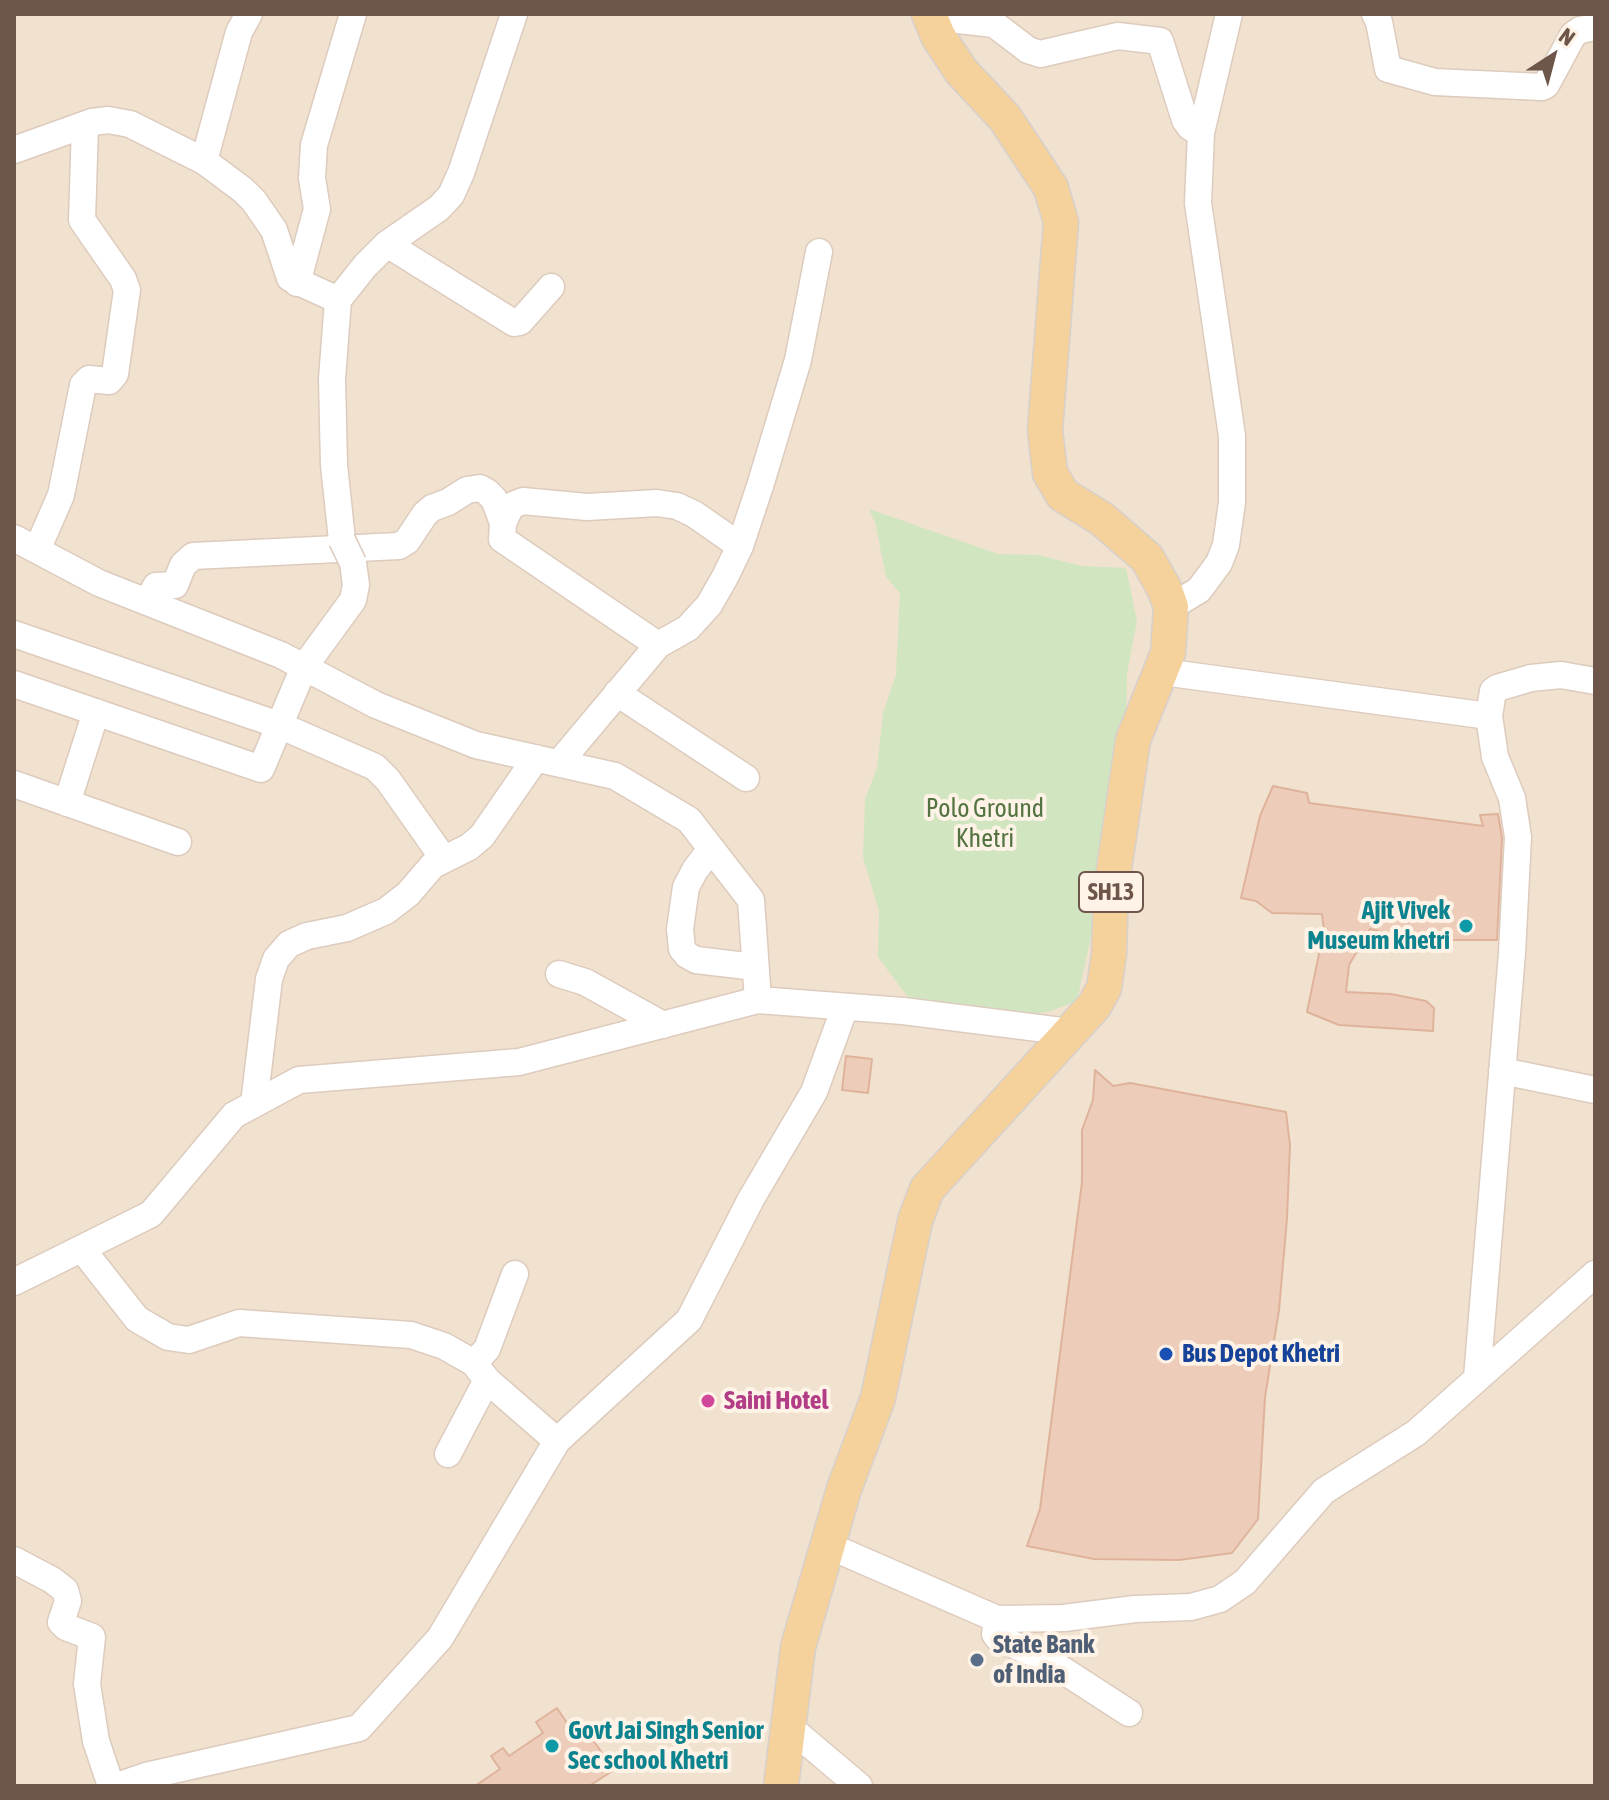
<!DOCTYPE html>
<style>
body{margin:0}
#map{position:relative;width:1609px;height:1800px;overflow:hidden;background:#faefe0;font-family:"Asap Condensed",sans-serif}
canvas{display:block}
.frame{position:absolute;inset:0;border:16px solid #6f564a;pointer-events:none}
.north{position:absolute;left:1513px;top:16px;width:80px;height:80px;-webkit-text-stroke:6px #fef3e6;paint-order:stroke;rotate:36deg;font-size:22px;font-weight:700;line-height:32px;text-align:center;color:#6f564a}
.north::after{content:'';display:block;margin:auto;width:28px;height:36px;background:#6f564a;clip-path:polygon(50% 0,100% 100%,50% 72%,0 100%)}
</style>
<div id="map">
<canvas width="1609" height="1800"></canvas>
<div class="frame"></div>
<div class="north">N</div>
</div>
<script>
const ctx = document.querySelector('canvas').getContext('2d');
ctx.lineJoin = 'round';
function fillPath(path, color) { ctx.fillStyle = color; ctx.fill(path, 'evenodd'); }
const shape = rows => new Path2D(rows.map(r => 'M' + r).join(''));
function trace(path, color, width, dash) { ctx.strokeStyle = color; ctx.lineWidth = width; ctx.lineCap = dash ? 'butt' : 'round'; ctx.setLineDash(dash || []); ctx.stroke(path); }
function write(font, color, halo, rows, align = 'center') {
  ctx.font = font + ' "Asap Condensed",sans-serif'; ctx.lineWidth = 8; ctx.setLineDash([]); ctx.textBaseline = 'middle'; ctx.strokeStyle = halo; ctx.fillStyle = color; for (const [text, x, y, turn = 0] of rows) {
    ctx.save(); ctx.translate(x, y); ctx.rotate((+turn || 0) * Math.PI / 180); ctx.textAlign = isNaN(turn) ? turn : align; if (halo) ctx.strokeText(text, 0, 0); ctx.fillText(text, 0, 0); ctx.restore();
  }
}
const residential = shape([
 [14,14,1595,14,1595,1786,14,1786]
]);
const green = shape([
 [869,509,998,554,1038,555,1082,566,1126,568,1137,621,1127,674,1126,723,1100,896,1077,1001,1048,1012,1006,1017,910,1000,878,957,879,911,863,857,865,799,877,768,883,713,896,675,900,593,886,577,875,522]
]);
const building = shape([
 [1273,786,1307,793,1309,803,1483,826,1480,815,1498,814,1502,838,1497,940,1411,940,1370,929,1349,965,1346,992,1391,994,1426,1001,1434,1008,1433,1031,1339,1025,1307,1012,1324,930,1322,914,1272,913,1256,901,1241,898,1260,816,1273,786],
 [846,1056,872,1059,868,1093,842,1090,846,1056],
 [1095,1070,1113,1086,1130,1083,1286,1112,1290,1145,1287,1218,1279,1310,1265,1397,1258,1519,1232,1553,1179,1560,1094,1559,1027,1546,1040,1509,1082,1182,1082,1130,1093,1100,1095,1070],
 [557,1708,569,1726,579,1720,614,1770,589,1786,475,1786,500,1769,491,1756,503,1748,509,1756,543,1733,536,1722,557,1708]
]);
const minor = shape([
 [1375,14,1379,22,1388,69,1435,82,1542,87,1546,85,1573,35,1580,30,1595,27],
 [931,17,994,24,1028,50,1040,54,1118,36,1160,41,1185,120,1190,127,1201,133],
 [14,150,92,122,108,120,130,124,204,161,243,190,254,201,274,230,290,278,338,300],
 [204,161,239,32,249,14],
 [387,244,514,323,520,322,551,287],
 [297,283,317,209,312,178,314,145,353,14],
 [14,538,99,583,281,655,376,705,476,745,615,776,689,820,751,900,758,1000],
 [342,540,334,465,332,379,338,300,365,266,387,244,439,208,451,195,461,173,514,14],
 [37,550,61,495,83,385,89,379,109,381,115,374,127,290,123,279,82,220,85,125],
 [147,602,156,586,175,585,183,565,193,556,399,546,407,541,425,514,432,508,448,502,467,490,480,488,487,492,494,499,503,523],
 [1171,607,1199,590,1219,563,1226,545,1232,502,1232,436,1198,203,1201,133,1229,14],
 [14,634,279,725,375,767,388,780,443,858],
 [658,645,502,539,503,523,511,506,523,501,587,507,657,503,677,506,694,514,740,546],
 [1163,672,1489,716],
 [14,684,261,769,304,667,353,600,356,585,353,563],
 [617,693,746,778],
 [559,763,658,645,688,628,709,605,725,577,740,546,760,486,798,360,819,252],
 [14,784,178,842],
 [67,803,96,712],
 [711,849,695,870,686,887,680,929,682,949,687,955,696,960,755,967],
 [559,974,585,982,663,1025],
 [1502,1071,1595,1090],
 [254,1104,269,979,276,959,289,944,307,936,347,928,386,911,408,894,433,865,469,847,482,836,536,758],
 [82,1249,137,1319,168,1337,189,1340,239,1323,411,1335,444,1346,474,1363,487,1380,557,1441],
 [14,1282,151,1214,234,1115,299,1080,519,1062,758,1000,903,1011,1070,1032],
 [474,1363,487,1349,515,1274],
 [1477,1378,1512,953,1518,837,1512,798,1495,757,1489,716,1493,691,1497,688,1531,678,1561,675,1595,681],
 [448,1454,487,1380],
 [827,1545,997,1619,1064,1618,1135,1609,1191,1607,1220,1599,1245,1582,1324,1491,1416,1433,1595,1274],
 [14,1560,52,1580,65,1590,68,1601,61,1622,66,1627,92,1637,87,1684,96,1741,111,1786],
 [997,1619,995,1634,998,1638,1044,1658,1129,1713],
 [788,1726,859,1786],
 [117,1786,146,1776,359,1728,440,1638,557,1441,689,1320,751,1199,814,1092,845,1007]
]);
const major = shape([
 [781,1786,798,1647,844,1489,878,1398,915,1221,927,1189,1094,1006,1104,988,1109,954,1111,890,1133,740,1168,653,1171,607,1165,590,1147,558,1102,519,1063,495,1050,473,1045,430,1061,222,1051,188,1005,118,961,71,938,36,929,14]
]);
const minorBridge = shape([
 [342,540,353,563]
]);
const markers = [
 [1466,926,8,"#0f9aa8"],
 [1166,1354,8,"#1a4fb4"],
 [708,1401,8,"#d1479c"],
 [977,1660,8,"#5c6f8a"],
 [552,1746,8,"#0f9aa8"]
];
const shields = [
 [1111,892,64]
];
const shieldNames = [
 ["SH13",1111,892]
];
const parkNames = [
 ["Polo Ground",985,809],
 ["Khetri",985,839]
];
const cultureNames = [
 ["Ajit Vivek",1450,911],
 ["Museum khetri",1450,941],
 ["Govt Jai Singh Senior",568,1731,"left"],
 ["Sec school Khetri",568,1761,"left"]
];
const transitNames = [
 ["Bus Depot Khetri",1182,1354]
];
const hotelNames = [
 ["Saini Hotel",724,1401]
];
const serviceNames = [
 ["State Bank",993,1645],
 ["of India",993,1675]
];
fillPath(residential, '#f1e1cf');
fillPath(green, '#d1e6c0');
fillPath(building, '#edcdba');
trace(building, '#dfb39b', 2);
trace(minor, '#ddcbbd', 29);
trace(major, '#d7d0cc', 37);
trace(minor, '#fff', 26);
trace(major, '#f5d19c', 34);
trace(minorBridge, '#ddcbbd', 29, []);
trace(minorBridge, '#fff', 26);
for (const [x, y, r, color] of markers) { const dot = new Path2D(); dot.arc(x, y, r, 0, 2 * Math.PI); ctx.fillStyle = color; ctx.fill(dot); trace(dot, '#fef3e6', 3); }
for (const [x, y, w] of shields) { const box = new Path2D(); box.roundRect(x - w / 2, y - 20, w, 40, 6); ctx.fillStyle = '#fef3e6'; ctx.fill(box); trace(box, '#6f564a', 2); }
write('bold 24px', '#6f564a', null, shieldNames);
write('26px', '#537442', '#fef3e6', parkNames);
write('bold 26px', '#0d838f', '#fef3e6', cultureNames, 'right');
write('bold 26px', '#164399', '#fef3e6', transitNames, 'left');
write('bold 26px', '#b23c85', '#fef3e6', hotelNames, 'left');
write('bold 26px', '#4e5e75', '#fef3e6', serviceNames, 'left');
</script>
